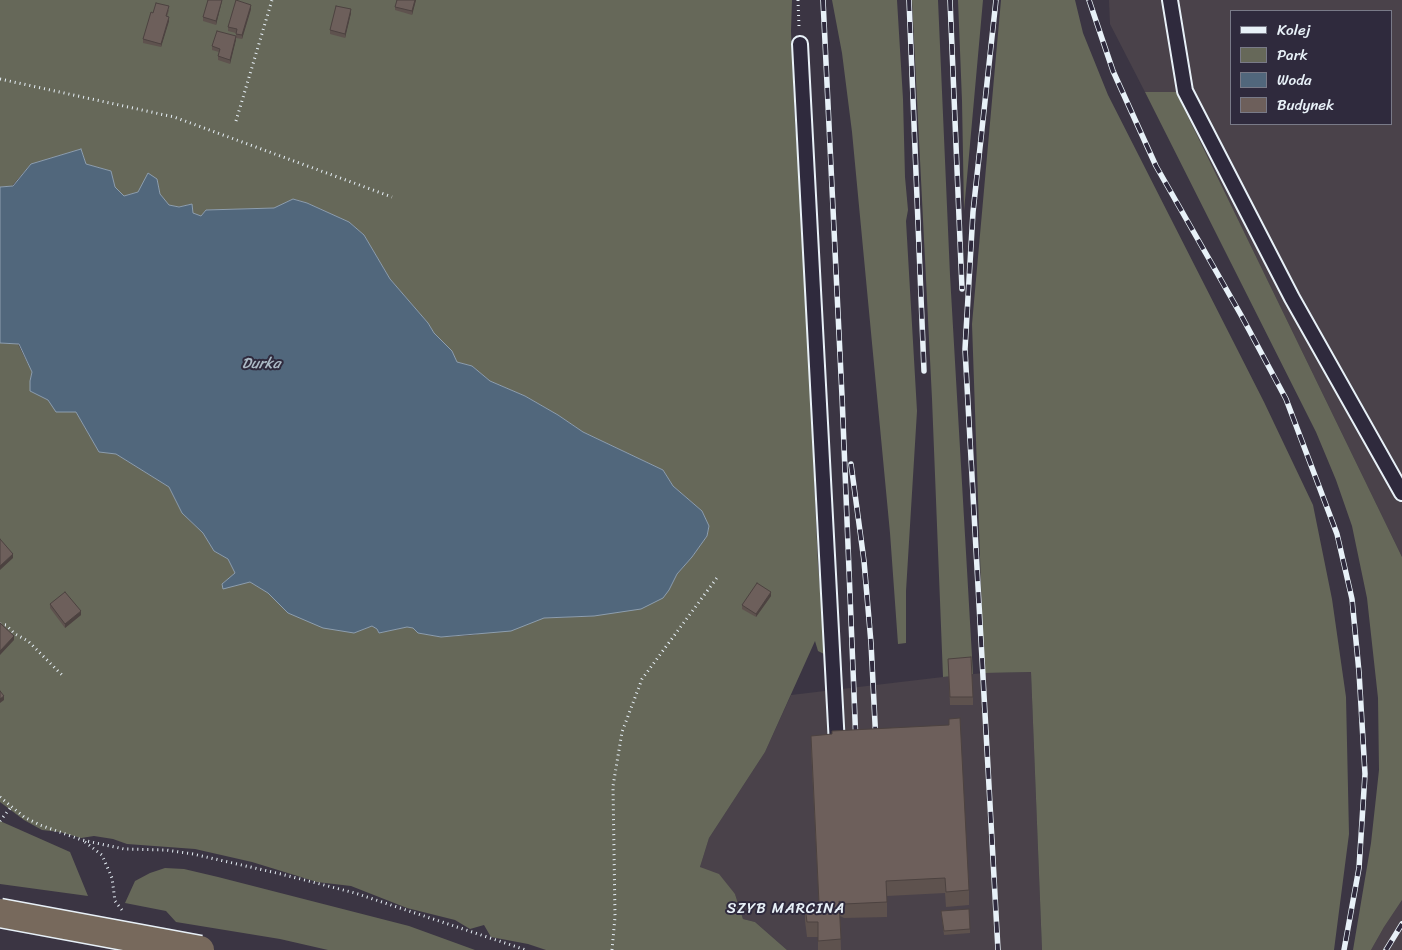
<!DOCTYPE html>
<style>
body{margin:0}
#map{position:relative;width:1402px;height:950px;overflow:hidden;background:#3b3543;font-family:Sriracha,sans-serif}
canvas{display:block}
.legend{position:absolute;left:1230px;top:10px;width:162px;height:115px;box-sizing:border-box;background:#2f2a3d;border:1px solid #797a88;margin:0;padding:6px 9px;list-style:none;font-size:15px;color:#e8f1f8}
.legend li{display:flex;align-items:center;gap:10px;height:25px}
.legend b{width:25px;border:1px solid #797a88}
</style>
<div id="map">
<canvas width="1402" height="950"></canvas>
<ul class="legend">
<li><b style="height:6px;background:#e8f1f8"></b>Kolej</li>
<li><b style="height:14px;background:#666859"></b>Park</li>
<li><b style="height:14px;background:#51677c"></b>Woda</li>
<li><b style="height:14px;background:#6d5f5b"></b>Budynek</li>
</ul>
</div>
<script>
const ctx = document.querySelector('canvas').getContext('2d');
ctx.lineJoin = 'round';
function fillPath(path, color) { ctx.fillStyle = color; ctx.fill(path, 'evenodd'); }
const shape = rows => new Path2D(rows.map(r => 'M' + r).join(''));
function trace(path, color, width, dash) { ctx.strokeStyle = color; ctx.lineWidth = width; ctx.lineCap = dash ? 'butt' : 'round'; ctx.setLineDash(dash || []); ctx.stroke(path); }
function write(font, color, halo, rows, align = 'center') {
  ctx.font = font + ' Sriracha,sans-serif'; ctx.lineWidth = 4; ctx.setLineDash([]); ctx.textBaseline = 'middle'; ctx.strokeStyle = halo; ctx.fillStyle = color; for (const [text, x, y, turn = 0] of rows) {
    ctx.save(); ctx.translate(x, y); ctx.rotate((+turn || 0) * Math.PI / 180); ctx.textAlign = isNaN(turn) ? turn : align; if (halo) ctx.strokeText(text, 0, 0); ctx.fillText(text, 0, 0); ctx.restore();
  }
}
const built = shape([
 [1109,0,1402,0,1402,557,1176,92,1145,92,1110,24],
 [1231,11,1391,11,1391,124,1231,124],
 [1031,672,1042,950,787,950,755,922,743,919,735,894,700,867,709,838,765,752,791,695,943,677,984,673],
 [1402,900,1402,950,1371,950,1384,927]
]);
const green = shape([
 [0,0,792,0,791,31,795,123,805,249,814,477,818,564,826,655,818,651,815,641,765,752,709,838,700,867,719,874,735,894,743,919,755,922,787,950,546,950,528,944,491,937,484,925,470,929,455,920,407,908,351,886,317,882,252,862,195,849,127,844,113,839,94,836,81,838,60,832,42,830,24,820,0,802,0,343,18,344,32,372,30,381,30,391,48,400,57,412,76,412,99,452,116,454,169,487,182,513,203,533,214,551,228,559,235,573,222,584,250,582,268,593,288,613,354,633,372,626,377,629,379,633,407,627,413,628,418,633,441,637,473,635,544,618,594,616,669,590,677,574,692,557,707,536,709,526,702,511,673,486,663,470,583,432,558,415,525,396,490,381,472,366,457,362,452,351,434,333,428,323,390,279,364,235,349,222,307,203,294,199,274,208,206,210,201,216,193,214,191,204,179,207,169,206,160,194,157,179,138,192,124,196,115,187,111,171,86,164,81,149,31,164,12,186,0,187],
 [832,0,897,0,903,99,905,177,908,210,906,221,917,411,906,591,906,643,898,644,890,533,852,132,842,53],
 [912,0,938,0,950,275,973,674,943,677,932,399],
 [958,0,983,0,964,211,962,101],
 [1001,0,1075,0,1083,33,1108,95,1264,402,1313,505,1332,599,1346,697,1349,834,1334,950,1042,950,1031,672,984,673,972,324],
 [1145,92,1176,92,1402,557,1402,900,1384,927,1371,950,1353,950,1371,843,1379,770,1378,698,1367,598,1352,526,1336,480,1316,432],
 [0,821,70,852,88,896,0,884],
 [165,868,184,869,218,877,409,926,475,950,328,950,280,939,176,922,166,911,125,903,135,881,150,873]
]);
const water = shape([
 [81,149,86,164,111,171,115,187,124,196,138,192,148,173,157,179,160,194,169,205,179,207,192,204,193,213,201,216,206,210,274,208,293,199,307,203,349,222,364,235,390,279,428,323,434,333,452,351,457,362,472,366,490,381,525,396,558,415,583,432,663,470,673,486,702,511,709,526,707,536,692,557,677,574,669,590,663,598,641,609,594,616,544,618,511,631,441,637,418,633,413,628,407,627,379,633,377,629,372,626,354,633,323,628,288,613,268,593,250,582,223,589,222,584,235,573,228,559,214,551,203,533,182,513,169,487,116,454,99,452,76,412,56,412,48,400,30,391,30,381,32,372,19,344,0,343,0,187,13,186,31,164,81,149]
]);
const path = shape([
 [798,0,799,27],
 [0,79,174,117,392,197],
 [236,121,272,0],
 [0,624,6,625,15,634,28,641,64,677],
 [0,797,24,817,40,825,82,840,124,849,166,850,193,854,281,874,355,893,526,950],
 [0,821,11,807],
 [85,842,102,855,112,878,115,901,122,910],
 [612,950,615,917,613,786,622,732,642,679,719,575]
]);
const lane = shape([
 [1170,0,1185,91,1292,298,1402,493],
 [800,44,837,745]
]);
const rail = shape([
 [823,0,842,396,856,744],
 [909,0,924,371],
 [950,0,962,289],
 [996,0,973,212,965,349,998,950],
 [1089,0,1113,71,1156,166,1241,315,1286,399,1337,534,1352,599,1359,672,1365,774,1359,868,1344,950],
 [851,464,864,561,871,643,876,743],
 [1386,950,1402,924]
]);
const primaryBridge = shape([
 [0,913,200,950]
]);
const wall = shape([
 [222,0,216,25,203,21,203,17],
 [397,0,416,0,412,15,395,10,395,7],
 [251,9,242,39,236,38,230,64,218,60,218,56,219,52,212,50,212,46,236,36,236,33,228,31,228,27],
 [169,10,167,17,169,21,161,47,143,43,143,39,153,13],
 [351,13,345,38,330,34,330,30],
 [771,596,756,617,742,609,742,605],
 [50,604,81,615,65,628,50,608],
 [948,659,973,697,973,705,950,705],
 [811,736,969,890,969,905,946,907,945,893,887,896,887,917,844,918,840,916,841,950,818,950,818,937,807,937,805,921,805,906,819,904,811,750],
 [941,911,970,929,970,933,944,935]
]);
const shadedWall = shape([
 [222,0,222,1,216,25,216,21],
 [415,0,416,0,412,15,412,11],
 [251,5,251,9,242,39,242,35],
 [351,9,351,13,345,38,345,34],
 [169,17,169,21,161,47,161,44],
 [236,36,236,40,230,64,230,60],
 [13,554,13,558,0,570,0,566],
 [771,592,771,596,756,617,756,614],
 [81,611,81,615,65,628,65,624],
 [14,636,14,640,0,655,0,651],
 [4,696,4,700,0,703,0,699]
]);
const building = shape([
 [208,0,222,0,216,21,203,17,208,0],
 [236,0,251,5,242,35,236,34,237,29,228,27,236,0],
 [397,0,415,0,412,11,395,7,397,0],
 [156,3,169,6,166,16,169,17,161,44,143,39,151,12,153,13,156,3],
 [336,6,351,9,345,34,330,30,336,6],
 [217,31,236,36,230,60,218,56,220,49,212,46,217,31],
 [0,539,13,554,0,566,0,539],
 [757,583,771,592,756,614,742,605,757,583],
 [65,592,81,611,65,624,50,604,65,592],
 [0,623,14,636,0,651,0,623],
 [971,657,973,697,950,697,948,659,971,657],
 [0,691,4,696,0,699,0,691],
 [960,718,969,890,946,892,945,878,886,881,887,902,844,904,839,901,841,939,818,941,818,922,807,922,805,906,819,903,811,736,832,734,832,731,949,725,949,719,960,718],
 [969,909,970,929,944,931,941,911,969,909]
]);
const waterNames = [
 ["Durka",261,364]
];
const neighbourhoodNames = [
 ["SZYB MARCINA",786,909]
];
fillPath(built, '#4a424a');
fillPath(green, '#666859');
fillPath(water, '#51677c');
trace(water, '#8d9eae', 1);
trace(lane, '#e8f1f8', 18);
trace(path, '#e8f1f8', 3, [1, 4]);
trace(lane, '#2f2a3d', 14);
trace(rail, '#e8f1f8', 5.5);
trace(rail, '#2f2a3d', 4, [11]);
trace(primaryBridge, '#e8f1f8', 31, []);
trace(primaryBridge, '#77695c', 28);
fillPath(wall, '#5e524e');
fillPath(shadedWall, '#4c4240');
fillPath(building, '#6d5f5b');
trace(building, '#4c4240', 1);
write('italic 15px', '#acbac6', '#2f2a3d', waterNames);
ctx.letterSpacing = '1px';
write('15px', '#e8f1f8', '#2f2a3d', neighbourhoodNames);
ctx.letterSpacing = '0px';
</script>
